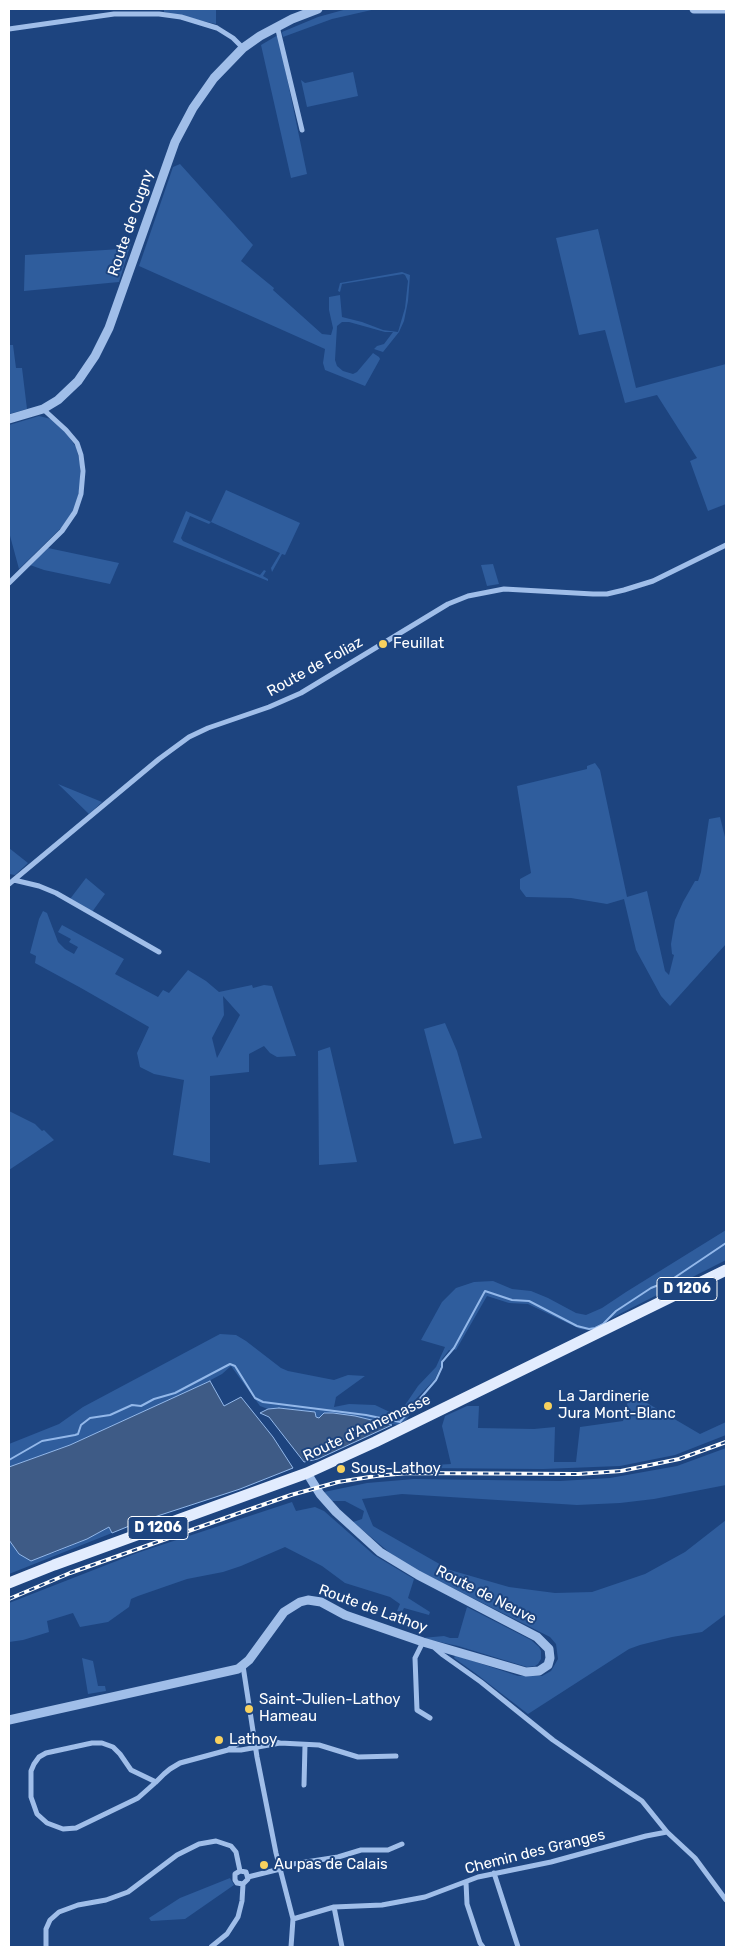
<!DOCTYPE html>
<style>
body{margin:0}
#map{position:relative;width:735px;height:1956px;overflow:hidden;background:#1d447f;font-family:Rubik,sans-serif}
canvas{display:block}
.frame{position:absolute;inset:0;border:10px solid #fff;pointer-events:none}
</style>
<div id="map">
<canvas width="735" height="1956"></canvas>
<div class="frame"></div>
</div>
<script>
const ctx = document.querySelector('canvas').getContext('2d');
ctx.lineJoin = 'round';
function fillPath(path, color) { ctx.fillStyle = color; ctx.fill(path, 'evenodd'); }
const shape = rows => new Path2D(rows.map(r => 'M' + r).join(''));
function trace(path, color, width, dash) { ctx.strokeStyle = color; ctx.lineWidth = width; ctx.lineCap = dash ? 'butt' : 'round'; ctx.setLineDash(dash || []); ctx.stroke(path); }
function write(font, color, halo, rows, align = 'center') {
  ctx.font = font + ' Rubik,sans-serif'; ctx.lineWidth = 4; ctx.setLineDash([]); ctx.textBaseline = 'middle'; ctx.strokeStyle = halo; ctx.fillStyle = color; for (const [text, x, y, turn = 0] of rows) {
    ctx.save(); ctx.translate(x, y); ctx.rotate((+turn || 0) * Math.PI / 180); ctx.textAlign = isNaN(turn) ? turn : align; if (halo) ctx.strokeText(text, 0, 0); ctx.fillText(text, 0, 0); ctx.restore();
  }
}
const green = shape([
 [164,9,216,9,216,24,164,12],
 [347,9,376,9,332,19,283,37,282,32,318,17],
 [278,35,307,174,291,178,261,45],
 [353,72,358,96,307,107,301,80,305,83],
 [180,164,253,245,241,261,274,288,273,290,322,334,331,335,333,328,329,310,329,297,340,295,342,317,362,322,383,330,398,332,405,308,408,281,405,275,403,274,342,284,340,292,338,291,340,283,402,272,410,275,408,301,404,321,399,332,383,352,374,349,377,346,384,344,393,332,385,332,349,322,342,322,337,326,335,360,337,366,343,371,353,374,357,372,373,353,379,357,380,359,365,386,325,370,323,363,325,349,139,266,173,167],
 [598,229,636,388,726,364,726,504,708,511,690,461,697,458,657,395,625,403,605,330,579,335,556,238],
 [131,243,119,282,24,291,25,255,121,249],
 [9,345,13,345,16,368,22,368,27,409,9,414],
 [39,416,51,419,64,430,76,447,80,463,80,488,75,508,62,527,19,569,9,532,9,425],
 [226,490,300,523,285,555,282,554,272,572,271,568,280,553,211,522,209,524,190,516,181,538,183,541,260,575,264,570,266,571,263,576,268,579,268,581,173,542,186,511,211,522],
 [48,548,119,563,110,584,44,570,30,565],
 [493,564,499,584,487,586,481,565],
 [595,763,600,770,627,897,647,891,665,971,669,975,674,955,672,954,671,944,675,920,683,902,695,881,698,881,701,872,709,819,720,817,726,841,726,944,670,1006,661,996,636,950,624,899,607,904,571,898,526,897,520,889,520,879,531,873,517,786,587,769,587,766],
 [58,784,102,802,89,814],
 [9,848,28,863,15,875,9,874],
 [86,878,105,894,92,912,70,899],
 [43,911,47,913,58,942,65,949,74,954,78,947,69,942,71,939,58,932,62,925,124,959,115,974,158,997,163,990,169,993,188,970,206,981,219,992,252,985,253,988,264,985,272,986,296,1056,277,1057,270,1053,264,1046,249,1054,249,1072,210,1076,210,1163,173,1155,184,1080,154,1074,140,1067,137,1053,149,1027,81,988,35,963,36,956,30,953,39,919],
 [223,996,240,1015,217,1058,212,1038,224,1015],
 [445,1023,457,1051,482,1138,454,1144,424,1029],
 [330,1047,357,1162,319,1165,318,1051],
 [9,1111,35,1124,42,1131,44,1130,54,1140,9,1170],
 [726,1230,726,1260,588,1330,580,1329,528,1304,509,1303,487,1296,456,1350,454,1349,452,1351,449,1350,442,1359,441,1366,435,1379,416,1399,419,1403,406,1420,398,1425,324,1413,320,1418,316,1417,315,1412,279,1408,268,1409,260,1406,231,1366,222,1374,192,1390,70,1445,9,1467,9,1444,59,1424,83,1407,220,1334,236,1335,246,1341,281,1368,288,1371,334,1380,348,1375,365,1376,336,1397,334,1407,349,1404,375,1405,396,1415,399,1414,418,1386,436,1367,445,1347,421,1340,442,1302,456,1288,474,1282,493,1281,512,1289,531,1291,548,1298,576,1313,586,1315,602,1308,626,1292],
 [630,1393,700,1434,726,1422,726,1435,675,1455,620,1466,543,1469,419,1468,419,1466,451,1464,442,1426,445,1416,467,1406,479,1406,478,1428,534,1429,555,1427,554,1462,576,1462,580,1427,623,1421],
 [726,1448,726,1485,654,1499,620,1503,577,1505,402,1494,362,1499,373,1526,450,1570,509,1587,555,1593,592,1592,645,1574,685,1552,726,1520,726,1614,702,1632,672,1637,640,1645,629,1649,528,1714,475,1673,454,1658,455,1655,518,1676,542,1676,551,1671,558,1659,556,1644,550,1637,409,1566,390,1553,353,1522,362,1519,364,1511,345,1501,332,1501,324,1492,367,1483,414,1479,560,1481,610,1478,677,1466],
 [292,1502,296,1511,315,1507,324,1511,374,1555,414,1579,408,1598,430,1612,429,1615,404,1608,402,1612,397,1611,400,1604,390,1597,345,1583,322,1566,285,1547,241,1566,223,1572,187,1579,138,1596,131,1599,129,1607,108,1622,80,1627,73,1613,47,1621,49,1632,23,1640,9,1642,9,1603,137,1553],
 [109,1527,112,1533,9,1574,9,1540,19,1554,26,1557,54,1553,87,1539],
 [467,1607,531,1640,539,1647,541,1651,541,1659,538,1664,535,1666,527,1667,458,1646,422,1638,444,1636,450,1638,458,1638],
 [82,1658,93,1661,98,1686,105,1686,106,1691,88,1694],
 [230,1878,234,1885,185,1919,151,1921,149,1918,180,1898]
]);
const water = shape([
 [210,1381,224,1406,241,1397,273,1437,293,1468,240,1489,139,1522,112,1533,109,1527,87,1539,31,1561,19,1554,9,1540,9,1467,70,1445,210,1381],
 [279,1408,315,1412,316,1417,319,1418,324,1413,333,1413,355,1416,392,1425,318,1459,304,1462,269,1417,260,1413,268,1409,279,1408]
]);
const stream = shape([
 [9,1460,42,1441,75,1435,78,1434,81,1425,90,1418,110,1415,132,1405,141,1406,154,1399,175,1393,230,1364,235,1366,255,1398,263,1402,366,1415,400,1422,436,1380,442,1367,442,1362,454,1348,485,1291,512,1300,529,1301,577,1326,589,1329,595,1328,603,1324,616,1311,651,1288,671,1280,726,1243]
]);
const minor = shape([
 [277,26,302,130],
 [9,29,114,14,159,14,181,17,217,28,233,38,243,48],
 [9,583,62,531,75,512,81,494,83,471,81,455,77,443,66,430,43,409],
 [14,880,39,886,56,893,159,952],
 [9,884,159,759,189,737,208,728,269,707,301,693,448,604,468,596,504,589,593,594,607,594,624,590,653,581,726,545],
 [423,1642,415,1658,417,1710,430,1718],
 [435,1648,443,1655,481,1682,553,1740,642,1801,667,1832,695,1858,726,1900],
 [243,1666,257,1757,276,1853,293,1919,291,1947],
 [229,1749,237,1744,253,1739,271,1740,280,1743,319,1745,358,1757,396,1756],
 [156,1782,131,1770,120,1754,113,1747,102,1743,92,1743,46,1753,39,1757,34,1764,31,1771,31,1797,37,1814,47,1823,63,1829,76,1828,134,1800,138,1798,156,1782,164,1774,170,1769,180,1763,228,1750,241,1750,280,1743],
 [304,1785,305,1745],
 [280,1866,338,1857,361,1850,388,1850,402,1844],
 [494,1873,518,1947],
 [248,1877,280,1869],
 [466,1882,467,1904,480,1943,483,1947],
 [334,1907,342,1947],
 [293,1919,334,1907,382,1905,425,1897,478,1877,551,1862,646,1836,667,1832],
 [46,1947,46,1929,50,1920,59,1912,78,1905,106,1900,128,1892,177,1855,199,1844,216,1841,231,1846,236,1852,240,1871],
 [211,1947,227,1934,238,1917,242,1901,243,1884,248,1879,246,1872,240,1871,235,1874,235,1880,237,1883,243,1884]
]);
const tertiary = shape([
 [694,9,725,9],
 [9,419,43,409,58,400,78,381,95,356,109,328,175,142,193,108,214,78,243,48,260,36,292,19,318,9],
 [9,1720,238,1669,249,1660,284,1612,300,1602,308,1600,321,1602,345,1615,423,1642,526,1672,539,1671,548,1665,550,1658,549,1649,537,1637,418,1575,380,1552,336,1512,320,1494,307,1473]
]);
const primary = shape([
 [9,1583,54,1565,307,1473,375,1442,726,1270]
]);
const rail = shape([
 [9,1599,70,1573,245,1511,291,1495,338,1482,376,1476,407,1473,578,1474,621,1471,679,1459,726,1442]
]);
const markers = [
 [383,644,5,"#f8d15e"],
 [548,1406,5,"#f8d15e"],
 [341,1469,5,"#f8d15e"],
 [249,1709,5,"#f8d15e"],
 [219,1740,5,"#f8d15e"],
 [264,1865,5,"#f8d15e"]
];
const shields = [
 [687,1289,60],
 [158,1528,60]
];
const shieldNames = [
 ["D 1206",687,1289],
 ["D 1206",158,1528]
];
const streetNames = [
 ["Route de Cugny",131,223,-71],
 ["Route de Foliaz",315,667,-29],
 ["Route d'Annemasse",367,1428,-25],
 ["Route de Neuve",486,1595,27],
 ["Route de Lathoy",373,1609,20],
 ["Chemin des Granges",535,1852,-14]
];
const poiNames = [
 ["Feuillat",393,644],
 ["La Jardinerie",558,1397],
 ["Jura Mont-Blanc",558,1414],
 ["Sous-Lathoy",351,1469],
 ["Saint-Julien-Lathoy",259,1700],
 ["Hameau",259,1717],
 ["Lathoy",229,1740],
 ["Au pas de Calais",274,1865]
];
fillPath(green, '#2f5d9d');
fillPath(water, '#3e5b86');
trace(water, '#93b8ea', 1);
trace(stream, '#93b8ea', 2);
trace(minor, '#a0bee9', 5);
trace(tertiary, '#a0bee9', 9);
trace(primary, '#e2ecfe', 11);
trace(rail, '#fff', 4);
trace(rail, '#1d447f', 2, [5.5]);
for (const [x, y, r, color] of markers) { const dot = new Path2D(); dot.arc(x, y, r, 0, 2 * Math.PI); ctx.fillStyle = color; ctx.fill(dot); trace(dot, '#1d447f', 2); }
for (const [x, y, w] of shields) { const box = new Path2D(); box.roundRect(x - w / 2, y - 11.5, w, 23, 4); ctx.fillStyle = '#1d447f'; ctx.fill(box); trace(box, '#fff', 1); }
write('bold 14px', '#fff', null, shieldNames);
write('15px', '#fff', '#1d447f', streetNames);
write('15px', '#fff', '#1d447f', poiNames, 'left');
</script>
